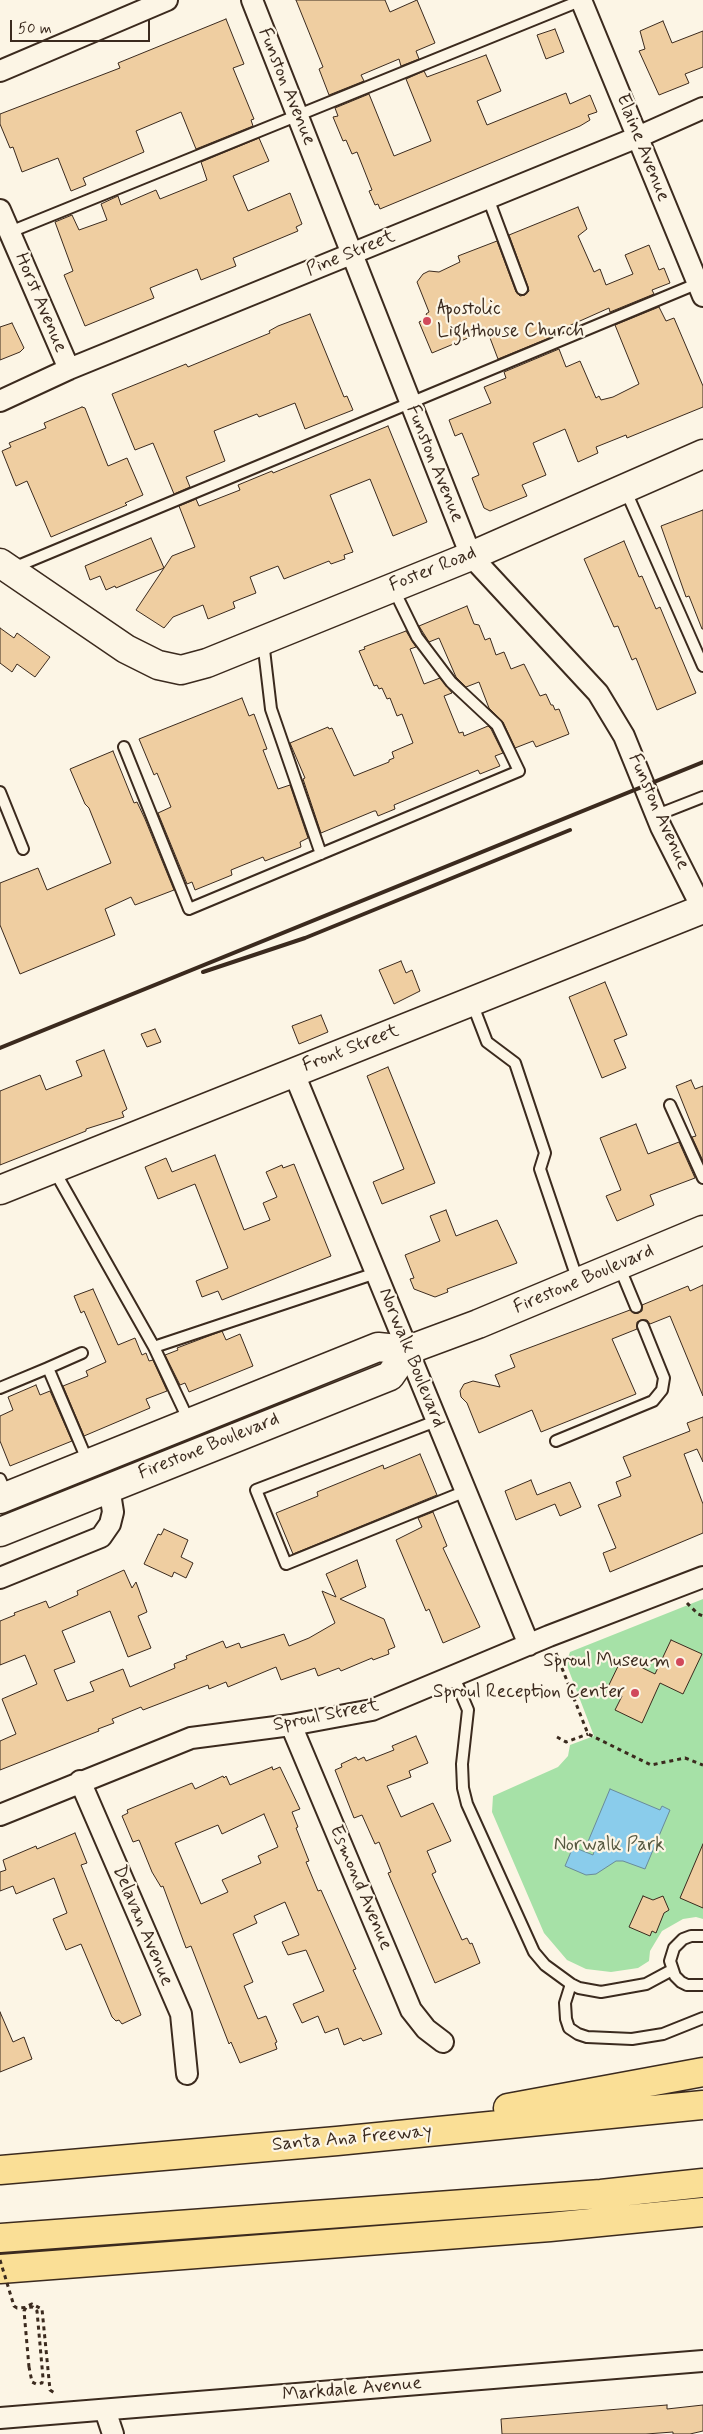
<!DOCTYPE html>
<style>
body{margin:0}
#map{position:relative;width:703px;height:2434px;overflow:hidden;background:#fcf5e5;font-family:Mynerve,sans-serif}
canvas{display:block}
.scale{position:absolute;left:10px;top:20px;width:140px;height:22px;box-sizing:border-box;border:2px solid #3b2a1e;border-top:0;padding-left:6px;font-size:15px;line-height:18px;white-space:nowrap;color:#3b2a1e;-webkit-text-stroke:4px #fcf5e5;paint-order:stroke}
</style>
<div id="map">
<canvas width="703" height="2434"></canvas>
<div class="scale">50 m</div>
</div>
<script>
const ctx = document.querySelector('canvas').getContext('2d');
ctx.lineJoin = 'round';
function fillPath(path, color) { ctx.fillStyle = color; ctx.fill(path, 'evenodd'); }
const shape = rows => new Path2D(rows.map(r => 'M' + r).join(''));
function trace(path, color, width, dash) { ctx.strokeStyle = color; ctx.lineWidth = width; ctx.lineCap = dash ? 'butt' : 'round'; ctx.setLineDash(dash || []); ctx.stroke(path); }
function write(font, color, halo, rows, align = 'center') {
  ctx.font = font + ' Mynerve,sans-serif'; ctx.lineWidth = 4.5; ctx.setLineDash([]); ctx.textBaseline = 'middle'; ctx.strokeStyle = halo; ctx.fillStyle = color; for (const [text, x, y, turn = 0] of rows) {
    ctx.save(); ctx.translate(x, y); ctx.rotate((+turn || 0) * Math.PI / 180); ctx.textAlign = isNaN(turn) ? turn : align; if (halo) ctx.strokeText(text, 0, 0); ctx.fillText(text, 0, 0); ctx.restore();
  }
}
const green = shape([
 [703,1599,703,1919,696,1917,683,1919,662,1931,650,1951,649,1961,638,1968,611,1972,586,1969,567,1960,544,1933,492,1812,493,1796,558,1767,568,1756,570,1745,594,1736,566,1663,570,1652]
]);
const water = shape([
 [610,1789,660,1810,662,1806,670,1810,645,1869,623,1861,616,1861,596,1874,586,1875,565,1866,573,1847,593,1855,595,1848,587,1844,610,1789]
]);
const building = shape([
 [296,0,385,0,390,12,417,0,435,43,416,51,419,59,401,66,399,59,361,75,364,81,329,95,319,69,323,67,296,0],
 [226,19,244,64,233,68,254,119,251,120,253,126,196,149,181,112,136,131,144,152,83,178,86,185,71,191,58,158,22,172,13,147,10,148,0,124,0,114,120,68,118,63,226,19],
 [663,21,672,43,703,31,703,67,685,74,689,83,659,95,639,51,645,49,640,31,663,21],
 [555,29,564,52,546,59,537,35,555,29],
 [486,55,501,91,477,101,487,125,566,93,570,104,590,95,597,112,588,115,590,120,580,126,380,209,378,204,375,205,369,191,372,190,357,152,352,154,346,140,343,141,333,117,338,116,335,108,369,94,394,156,431,141,406,79,424,71,427,77,486,55],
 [259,138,269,161,233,176,248,211,290,193,302,224,296,227,298,231,233,258,236,266,201,280,197,269,150,288,154,298,85,326,64,275,73,271,55,222,72,215,79,230,107,220,101,204,118,196,121,205,156,190,160,199,207,180,201,162,259,138],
 [578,207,587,229,578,236,594,272,600,269,606,285,633,274,625,255,649,245,659,270,664,268,670,283,652,290,654,294,610,312,609,308,553,333,554,336,498,359,487,330,432,353,419,322,428,318,426,314,429,312,417,282,423,274,429,271,439,272,460,262,458,256,497,241,516,292,520,296,525,295,529,291,528,287,509,235,578,207],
 [659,307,666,321,674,318,703,386,703,407,627,438,626,435,596,447,598,453,578,462,565,429,533,443,546,475,522,485,527,496,490,511,484,508,472,478,479,475,462,433,455,436,449,420,491,403,484,387,506,378,504,372,559,349,566,367,580,361,596,398,599,396,601,400,613,397,639,384,615,325,659,307],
 [310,314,344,397,347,396,353,410,305,429,295,403,259,417,257,414,214,431,225,461,186,477,190,487,174,494,153,443,135,450,112,394,186,364,188,367,270,333,269,331,278,326,310,314],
 [12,323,24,348,20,352,0,360,0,327,12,323],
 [82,407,85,408,108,466,127,458,143,495,125,503,127,505,51,537,27,481,16,486,2,451,11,447,9,443,46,428,44,423,82,407],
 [388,426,427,522,393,536,370,479,330,495,353,552,344,555,345,559,331,564,329,561,284,579,278,566,250,577,256,593,233,602,235,608,208,619,203,605,173,617,164,628,136,610,172,556,195,547,179,506,196,499,199,506,240,490,238,485,272,471,273,473,388,426],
 [703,510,703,629,702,629,689,596,686,597,661,526,703,510],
 [151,538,164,568,116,588,115,586,106,590,100,576,90,580,85,566,151,538],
 [624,541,639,577,642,576,656,609,660,607,696,693,657,710,636,658,632,660,618,626,614,627,584,559,624,541],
 [467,606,474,624,479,625,485,640,490,638,496,655,504,652,511,669,524,664,540,696,546,694,551,705,553,705,555,710,559,709,569,734,536,747,533,741,515,748,503,722,489,708,479,682,466,687,456,677,439,638,429,642,419,626,467,606],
 [0,628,14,638,17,633,50,657,35,677,17,664,12,672,0,663,0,628],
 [406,631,416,647,410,649,424,684,440,678,452,693,444,696,459,733,463,732,464,736,488,726,491,729,503,753,495,756,500,766,480,774,478,770,394,805,395,809,378,816,376,811,374,811,321,833,303,779,305,778,290,743,328,727,329,729,332,728,354,776,389,762,389,760,394,758,392,752,413,743,402,714,397,716,390,698,387,699,382,688,379,689,377,685,374,686,359,651,365,649,364,647,406,631],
 [242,698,249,716,254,714,267,749,263,750,278,789,290,785,308,838,300,842,301,847,265,861,263,857,231,870,232,875,195,890,192,882,187,884,158,813,171,807,157,773,154,775,139,739,242,698],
 [113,751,134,803,137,802,145,819,174,890,135,905,131,897,105,909,115,935,20,974,0,925,0,883,38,868,47,890,111,863,89,808,85,804,70,769,113,751],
 [401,961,406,973,412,970,420,991,394,1004,379,970,401,961],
 [605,982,627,1035,614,1040,626,1068,602,1078,569,997,605,982],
 [321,1015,328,1032,299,1044,292,1026,321,1015],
 [155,1029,161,1042,147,1047,141,1034,155,1029],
 [104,1050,127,1109,122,1112,124,1117,86,1129,86,1131,0,1165,0,1091,40,1075,46,1090,82,1076,76,1061,104,1050],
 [388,1067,435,1183,382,1204,373,1182,404,1169,367,1076,388,1067],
 [691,1080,695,1089,703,1086,703,1161,692,1137,696,1136,676,1086,691,1080],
 [636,1124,648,1154,679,1142,695,1178,650,1195,654,1205,617,1221,606,1196,621,1190,600,1138,636,1124],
 [215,1155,244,1230,270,1220,263,1203,277,1197,266,1172,282,1165,283,1168,294,1164,331,1256,222,1300,218,1291,202,1297,196,1281,228,1268,195,1184,158,1199,145,1167,166,1158,172,1172,215,1155],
 [446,1210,456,1236,497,1220,517,1263,447,1289,448,1292,435,1297,414,1289,410,1279,414,1278,405,1255,440,1241,430,1216,446,1210],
 [703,1285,703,1396,670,1316,650,1324,647,1320,641,1320,637,1322,637,1329,612,1339,636,1394,541,1432,532,1410,479,1433,467,1403,461,1397,460,1391,464,1384,473,1381,500,1387,495,1375,515,1367,510,1355,630,1310,638,1313,642,1311,642,1305,688,1286,690,1291,703,1285],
 [93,1289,118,1345,135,1338,142,1355,146,1353,149,1361,153,1360,167,1391,146,1399,150,1408,84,1436,63,1386,88,1376,86,1371,106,1362,84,1311,81,1313,74,1296,93,1289],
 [222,1331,226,1340,240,1334,253,1366,189,1392,185,1383,180,1385,165,1355,178,1350,177,1348,222,1331],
 [36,1385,40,1395,50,1391,72,1441,10,1466,0,1441,0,1416,13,1410,8,1397,36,1385],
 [703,1417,703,1462,697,1449,684,1454,703,1504,703,1533,610,1572,603,1553,616,1548,598,1505,621,1496,616,1482,631,1476,623,1457,690,1431,687,1423,703,1417],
 [420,1454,437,1495,293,1554,276,1513,318,1496,317,1492,383,1465,384,1469,420,1454],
 [531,1480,537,1495,570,1482,581,1507,560,1516,555,1504,516,1520,505,1491,531,1480],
 [433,1512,447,1546,443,1548,480,1627,443,1643,429,1609,426,1611,396,1540,422,1527,418,1518,433,1512],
 [164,1529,188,1540,181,1557,193,1563,186,1578,174,1572,172,1577,144,1564,158,1534,161,1535,164,1529],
 [357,1560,366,1587,340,1599,384,1619,395,1647,388,1650,389,1654,373,1660,372,1658,341,1671,339,1668,318,1676,315,1668,281,1680,276,1667,228,1687,226,1682,209,1689,208,1685,143,1710,141,1707,112,1719,114,1723,98,1729,99,1731,0,1770,0,1741,16,1734,2,1699,37,1684,25,1655,0,1665,0,1621,15,1615,14,1613,46,1601,49,1608,78,1595,77,1591,124,1570,132,1588,136,1582,147,1612,138,1616,151,1648,128,1657,110,1611,62,1631,75,1662,54,1670,67,1701,94,1691,90,1682,123,1669,130,1687,175,1668,174,1664,187,1659,186,1656,223,1641,226,1648,239,1643,241,1648,284,1634,289,1646,309,1638,335,1623,322,1591,336,1597,326,1574,357,1560],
 [671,1640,702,1654,683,1694,660,1683,642,1723,615,1710,622,1696,607,1689,622,1658,655,1674,671,1640],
 [416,1736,428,1763,409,1771,411,1777,387,1786,401,1817,433,1803,451,1841,427,1851,436,1872,432,1874,462,1940,467,1938,470,1944,472,1943,480,1963,435,1983,388,1873,391,1872,379,1842,375,1844,362,1815,354,1818,335,1770,342,1767,341,1764,356,1757,358,1760,364,1757,366,1761,394,1750,392,1746,416,1736],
 [272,1767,273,1770,280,1767,300,1809,292,1812,298,1827,296,1828,309,1861,306,1862,318,1891,321,1890,356,1969,353,1970,382,2034,363,2041,361,2038,344,2045,338,2028,325,2033,318,2016,302,2023,293,2004,324,1991,306,1950,288,1955,282,1942,299,1935,285,1902,254,1916,257,1923,233,1934,253,1982,244,1986,258,2019,266,2016,277,2042,275,2043,277,2049,240,2063,231,2042,229,2044,191,1946,186,1948,163,1886,161,1887,152,1872,139,1840,133,1842,122,1816,128,1813,127,1810,192,1783,195,1789,223,1776,224,1778,226,1776,230,1785,272,1767],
 [264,1814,278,1847,258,1856,261,1863,222,1880,228,1892,201,1904,175,1843,218,1825,222,1834,264,1814],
 [75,1833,87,1863,81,1865,141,2015,122,2024,119,2020,116,2021,112,2017,81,1944,66,1950,53,1919,67,1913,54,1878,16,1894,13,1886,0,1891,0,1872,6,1870,3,1860,36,1846,37,1849,75,1833],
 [703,1844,703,1908,680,1898,703,1844],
 [643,1896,653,1900,663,1896,669,1910,664,1913,656,1933,652,1931,650,1936,629,1927,643,1896],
 [0,2012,13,2042,24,2037,32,2059,0,2072,0,2012],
 [667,2405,667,2409,703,2405,703,2431,690,2434,673,2434,673,2432,646,2434,502,2434,501,2419,667,2405]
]);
const path = shape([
 [687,1603,698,1614,703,1616],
 [556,1653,588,1734,651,1765,685,1758,703,1765],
 [557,1737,566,1742,588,1734],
 [29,2367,24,2311,27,2306,32,2304,42,2309,50,2390,56,2394]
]);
const lane = shape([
 [488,198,522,289],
 [10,232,582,0],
 [625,489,703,666],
 [13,568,701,282],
 [263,641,271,709,321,854],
 [124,747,189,909,519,771,497,725,451,682,417,637,393,588],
 [0,792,23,849],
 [657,815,703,797],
 [472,1003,487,1042,515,1063,545,1153,540,1169,578,1281],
 [670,1105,703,1178],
 [54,1170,154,1347,189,1421],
 [619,1266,636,1307],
 [154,1347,376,1273],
 [48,1368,82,1353],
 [0,1388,48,1368,88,1462],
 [436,1421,256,1490,286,1564,466,1491],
 [556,1441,653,1401,662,1390,664,1378,643,1326],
 [0,1479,7,1495],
 [454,1677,468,1710,462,1764,463,1788,467,1804,534,1952,545,1965,571,1984,579,1988,601,1992,646,1984,672,1970],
 [703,1936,691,1936,683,1939,674,1948,670,1961,675,1976,681,1982,687,1985,703,1985],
 [571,1984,565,2003,566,2019,569,2028,578,2034,587,2037,632,2039,663,2034,703,2018]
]);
const street = shape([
 [252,0,471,556,598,693,624,736,661,827,703,910],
 [581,0,703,296],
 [0,71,167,0],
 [0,210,69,369],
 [0,401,69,369,638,137,703,108],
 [293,1071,529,1645],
 [0,1578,101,1537,110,1524,113,1512,109,1487],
 [291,1725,411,2010,426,2029,443,2042],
 [80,1781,181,2014,187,2074],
 [0,1815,191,1738,291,1725,372,1710,549,1636,703,1577],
 [105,2410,113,2434],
 [0,2418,703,2361]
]);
const secondary = shape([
 [0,563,126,649,158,665,181,670,207,663,471,556,703,454],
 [0,1190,703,909],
 [0,1499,378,1347,408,1350,478,1324,703,1230],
 [0,1532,390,1376,408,1350]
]);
const highway = shape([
 [508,2108,703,2072],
 [0,2170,337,2141,703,2105],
 [0,2238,601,2194,703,2183],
 [0,2269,550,2227,703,2212]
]);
const rail = shape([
 [203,972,305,938,570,830],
 [0,1048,703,762]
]);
const pathBridge = shape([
 [0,2260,14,2306,17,2308,33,2307,37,2311,43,2378,42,2383,36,2384,32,2382,29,2367]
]);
const markers = [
 [427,321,5,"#d1495b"],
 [680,1662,5,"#d1495b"],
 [635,1693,5,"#d1495b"]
];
const streetNames = [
 ["Funston Avenue",286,87,68],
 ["Elaine Avenue",642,148,68],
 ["Pine Street",351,254,-22],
 ["Horst Avenue",40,303,67],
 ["Funston Avenue",434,464,68],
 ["Foster Road",433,570,-22],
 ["Funston Avenue",658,812,66],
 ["Front Street",351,1049,-21],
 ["Firestone Boulevard",584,1280,-23],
 ["Norwalk Boulevard",411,1358,68],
 ["Firestone Boulevard",209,1447,-22],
 ["Sproul Street",326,1716,-11],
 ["Esmond Avenue",360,1888,67],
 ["Delavan Avenue",142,1926,67],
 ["Santa Ana Freeway",352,2139,-5],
 ["Markdale Avenue",352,2390,-5]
];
const poiNames = [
 ["Apostolic",437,310,"left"],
 ["Lighthouse Church",437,332,"left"],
 ["Sproul Museum",670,1662],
 ["Sproul Reception Center",625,1693]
];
const parkNames = [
 ["Norwalk Park",609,1846]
];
fillPath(green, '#a6e1a7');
fillPath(water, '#8acceb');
trace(water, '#6a8b99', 1);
fillPath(building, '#efcea1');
trace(building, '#3b2a1e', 1);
trace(lane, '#3b2a1e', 14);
trace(street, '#3b2a1e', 24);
trace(secondary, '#3b2a1e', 31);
trace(highway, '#3b2a1e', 31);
trace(path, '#3b2a1e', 3, [4, 4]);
trace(lane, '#fcf5e5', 10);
trace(street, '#fcf5e5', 20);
trace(secondary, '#fcf5e5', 28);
trace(highway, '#fadf96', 28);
trace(rail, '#3b2a1e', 4);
trace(pathBridge, '#3b2a1e', 3, [4, 4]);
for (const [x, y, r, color] of markers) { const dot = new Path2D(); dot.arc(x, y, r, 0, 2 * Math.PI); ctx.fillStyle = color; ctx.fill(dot); trace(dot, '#fcf5e5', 2); }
write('19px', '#3b2a1e', '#fcf5e5', streetNames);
write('19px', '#3b2a1e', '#fcf5e5', poiNames, 'right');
write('19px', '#565840', '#fcf5e5', parkNames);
</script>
